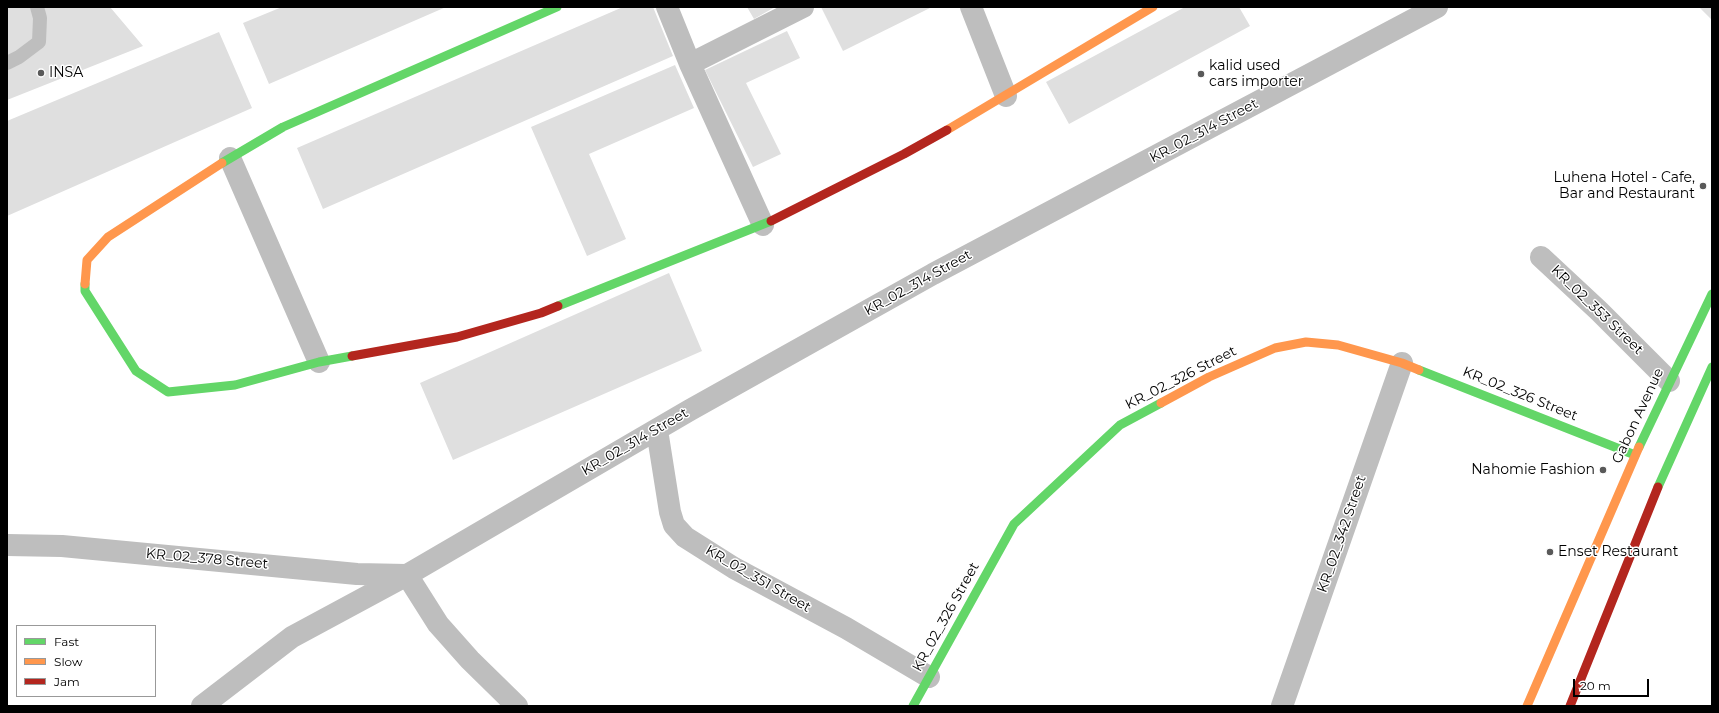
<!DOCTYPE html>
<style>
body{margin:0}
#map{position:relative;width:1719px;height:713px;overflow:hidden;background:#fff;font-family:Montserrat,sans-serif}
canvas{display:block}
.frame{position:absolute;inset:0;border:8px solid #000;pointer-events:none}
.legend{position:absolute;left:16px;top:625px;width:140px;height:72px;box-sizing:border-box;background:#fff;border:1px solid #999;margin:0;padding:5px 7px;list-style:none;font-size:12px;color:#000}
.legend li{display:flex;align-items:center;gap:8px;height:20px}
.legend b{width:20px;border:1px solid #999}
.scale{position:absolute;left:1573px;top:679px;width:76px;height:18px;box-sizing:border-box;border:2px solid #000;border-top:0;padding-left:5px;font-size:12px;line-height:14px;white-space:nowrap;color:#000;-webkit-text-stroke:3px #fff;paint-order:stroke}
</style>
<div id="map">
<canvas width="1719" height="713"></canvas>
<div class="frame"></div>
<ul class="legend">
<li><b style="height:5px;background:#63d668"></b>Fast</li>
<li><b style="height:5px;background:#ff974d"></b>Slow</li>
<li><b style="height:5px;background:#b3261e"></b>Jam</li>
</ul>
<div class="scale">20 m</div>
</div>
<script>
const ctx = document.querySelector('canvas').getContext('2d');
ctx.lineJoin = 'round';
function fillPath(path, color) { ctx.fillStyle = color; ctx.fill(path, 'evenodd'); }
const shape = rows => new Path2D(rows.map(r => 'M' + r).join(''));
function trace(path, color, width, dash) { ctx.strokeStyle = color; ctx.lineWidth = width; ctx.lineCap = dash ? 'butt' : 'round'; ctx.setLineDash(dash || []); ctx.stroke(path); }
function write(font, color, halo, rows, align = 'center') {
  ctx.font = font + ' Montserrat,sans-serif'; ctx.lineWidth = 3; ctx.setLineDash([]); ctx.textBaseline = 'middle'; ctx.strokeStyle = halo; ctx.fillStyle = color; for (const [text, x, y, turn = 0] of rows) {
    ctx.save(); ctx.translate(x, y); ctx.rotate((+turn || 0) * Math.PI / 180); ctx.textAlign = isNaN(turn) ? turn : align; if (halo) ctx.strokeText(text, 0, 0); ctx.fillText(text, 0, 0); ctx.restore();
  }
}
const building = shape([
 [7,7,110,7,143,46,7,100],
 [282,7,446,7,269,84,243,23],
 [623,7,653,7,673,56,323,209,297,148],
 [747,7,775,7,754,19],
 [821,7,932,7,843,51],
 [1185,7,1239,7,1250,26,1069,124,1046,82],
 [1699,7,1712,7,1712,20],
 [787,31,800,58,746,83,781,154,753,167,705,70],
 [219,32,252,108,7,216,7,121],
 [675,65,694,108,589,154,626,239,587,256,531,127],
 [669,273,702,351,453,460,420,383]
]);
const lane = shape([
 [7,63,19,57,39,42,40,18,37,7]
]);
const street = shape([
 [667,7,690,64,763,225],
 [971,7,1006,96],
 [690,64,803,7],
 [230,158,319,362],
 [1541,257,1599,311,1669,381],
 [657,430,670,512,674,525,685,537,734,568,846,628,929,677],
 [7,545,62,546,357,574,406,575],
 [407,575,438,624,470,660,517,706],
 [202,706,292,637,407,575,690,410,933,274,1437,7],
 [1282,706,1402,363]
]);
const fast = shape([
 [222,163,283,127,557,7],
 [85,284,85,291,136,371,168,392,235,385,319,362,352,356],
 [558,306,771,221],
 [1419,370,1635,455],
 [1639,447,1712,294],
 [1658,487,1712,367],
 [913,706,1014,524,1120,425,1161,403]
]);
const slow = shape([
 [947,130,1153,7],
 [85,284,87,260,108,237,222,163],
 [1161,403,1209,377,1275,348,1306,342,1338,345,1402,363,1419,370],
 [1527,706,1639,447]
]);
const jam = shape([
 [771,221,904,154,947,130],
 [352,356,457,337,541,313,558,306],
 [1570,706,1658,487]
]);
const markers = [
 [41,73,4,"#595959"],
 [1201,74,4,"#595959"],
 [1703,186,4,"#595959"],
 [1603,470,4,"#595959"],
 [1550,552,4,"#595959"]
];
const poiNames = [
 ["kalid used",1209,66],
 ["cars importer",1209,82],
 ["INSA",49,73],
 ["Luhena Hotel - Cafe,",1695,178,"right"],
 ["Bar and Restaurant",1695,194,"right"],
 ["Nahomie Fashion",1595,470,"right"],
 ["Enset Restaurant",1558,552]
];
const streetNames = [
 ["KR_02_314 Street",1204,131,-28],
 ["KR_02_314 Street",918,283,-29],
 ["KR_02_353 Street",1597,310,44],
 ["KR_02_326 Street",1181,378,-27],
 ["KR_02_326 Street",1520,394,22],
 ["Gabon Avenue",1638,416,-65],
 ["KR_02_314 Street",635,442,-30],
 ["KR_02_342 Street",1342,534,-71],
 ["KR_02_378 Street",207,559,5],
 ["KR_02_351 Street",758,579,30],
 ["KR_02_326 Street",946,617,-61]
];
fillPath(building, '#dfdfdf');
trace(lane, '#bebebe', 14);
trace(street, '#bebebe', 22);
trace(fast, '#63d668', 9);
trace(slow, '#ff974d', 9);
trace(jam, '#b3261e', 9);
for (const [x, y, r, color] of markers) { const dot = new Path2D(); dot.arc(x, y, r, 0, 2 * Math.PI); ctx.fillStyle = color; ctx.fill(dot); trace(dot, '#fff', 1.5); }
write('14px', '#000', '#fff', poiNames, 'left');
write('14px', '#000', '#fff', streetNames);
</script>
